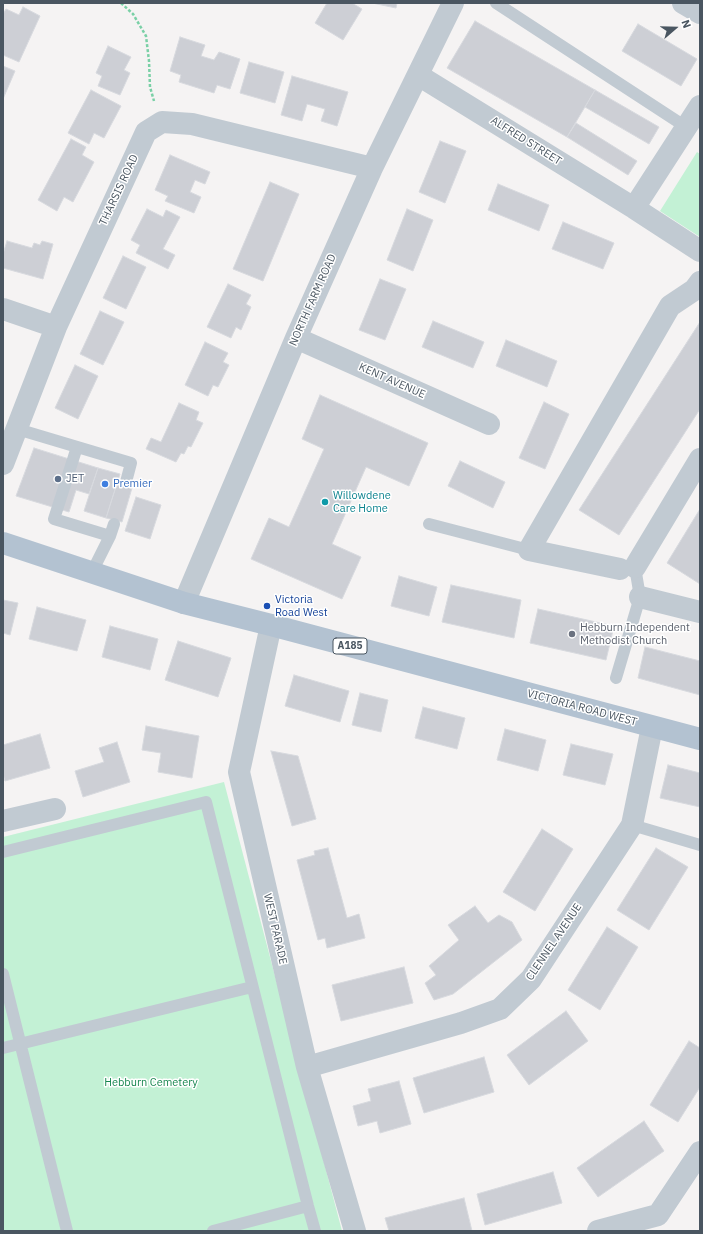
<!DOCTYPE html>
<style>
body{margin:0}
#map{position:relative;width:703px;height:1234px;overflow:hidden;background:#f5f3f3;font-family:"IBM Plex Sans",sans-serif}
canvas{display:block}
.frame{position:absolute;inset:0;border:4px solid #4a5661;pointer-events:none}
.north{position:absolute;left:655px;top:8px;width:40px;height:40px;-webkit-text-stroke:3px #fff;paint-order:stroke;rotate:70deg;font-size:11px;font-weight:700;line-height:16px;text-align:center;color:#4a5661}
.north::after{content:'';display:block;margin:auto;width:14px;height:18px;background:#4a5661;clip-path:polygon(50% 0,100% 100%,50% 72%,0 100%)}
</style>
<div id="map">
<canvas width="703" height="1234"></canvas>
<div class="frame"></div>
<div class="north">N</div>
</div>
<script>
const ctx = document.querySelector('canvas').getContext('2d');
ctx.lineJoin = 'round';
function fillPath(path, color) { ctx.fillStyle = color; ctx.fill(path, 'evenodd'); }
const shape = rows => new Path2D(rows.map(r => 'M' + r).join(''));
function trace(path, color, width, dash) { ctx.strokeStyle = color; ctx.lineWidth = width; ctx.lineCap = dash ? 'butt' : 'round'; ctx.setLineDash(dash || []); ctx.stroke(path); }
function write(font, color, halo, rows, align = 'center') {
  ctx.font = font + ' "IBM Plex Sans",sans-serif'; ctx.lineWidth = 3; ctx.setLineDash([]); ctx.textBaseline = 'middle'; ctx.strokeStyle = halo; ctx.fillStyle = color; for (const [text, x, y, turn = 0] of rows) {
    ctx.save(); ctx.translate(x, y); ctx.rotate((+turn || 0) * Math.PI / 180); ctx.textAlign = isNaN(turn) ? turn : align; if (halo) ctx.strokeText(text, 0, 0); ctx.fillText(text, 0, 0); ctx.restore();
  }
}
const green = shape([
 [697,152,700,154,700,237,660,211],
 [224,782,342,1231,3,1231,3,837]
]);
const building = shape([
 [327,3,352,3,362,9,343,40,315,23,327,3],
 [372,3,397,3,396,8,372,3],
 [23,7,40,16,19,62,3,55,3,14,6,9,19,15,23,7],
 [475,21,595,90,567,137,447,68,475,21],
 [638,24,697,59,681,86,622,51,638,24],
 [180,37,205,45,201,56,214,60,219,52,240,59,230,89,217,85,214,93,179,82,181,75,170,71,180,37],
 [108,46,131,57,124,70,130,73,120,95,98,86,102,76,96,73,108,46],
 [249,62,284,72,275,103,240,93,249,62],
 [3,66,15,71,3,99,3,66],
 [292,76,348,92,337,126,321,121,325,109,307,104,302,121,281,115,292,76],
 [91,90,121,106,104,138,94,133,89,144,68,133,91,90],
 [595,90,659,127,649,144,585,107,595,90],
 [576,123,637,161,628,175,567,137,576,123],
 [71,139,86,147,82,155,94,162,73,202,64,197,57,211,38,200,71,139],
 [440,141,466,151,445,203,419,192,440,141],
 [170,155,210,172,205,184,195,180,190,192,201,197,194,213,165,201,168,196,155,190,170,155],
 [270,182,299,194,263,281,233,269,270,182],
 [498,184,549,205,539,231,488,210,498,184],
 [147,209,163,217,166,210,180,217,163,249,175,255,168,269,136,253,140,245,131,240,147,209],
 [407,209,433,220,413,271,387,260,407,209],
 [563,222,614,243,603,269,552,249,563,222],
 [7,241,32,248,34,243,40,245,42,241,53,244,43,279,3,268,3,254,7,241],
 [123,256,146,267,126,309,103,298,123,256],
 [380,279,406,289,385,340,359,330,380,279],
 [228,284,251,295,246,304,251,307,241,330,236,327,231,338,207,327,228,284],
 [100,311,124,322,103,365,80,354,100,311],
 [433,321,484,342,473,368,422,347,433,321],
 [700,322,700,409,619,535,579,510,700,322],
 [506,340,557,361,547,387,496,366,506,340],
 [205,342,228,353,223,362,229,365,218,387,213,385,208,396,185,385,205,342],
 [75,365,98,376,78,419,55,408,75,365],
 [320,395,428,443,409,486,366,467,332,544,361,557,342,599,251,559,269,518,289,527,324,449,302,439,320,395],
 [544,402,569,414,545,469,519,458,544,402],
 [179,403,199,412,196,420,203,423,191,447,188,446,184,454,181,453,176,462,146,449,151,438,161,442,179,403],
 [34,448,98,468,89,494,76,490,69,512,16,496,34,448],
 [460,461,505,482,493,508,448,486,460,461],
 [98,468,120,474,106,518,84,511,98,468],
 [117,483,132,488,122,522,106,518,117,483],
 [136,497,161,505,150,539,125,531,136,497],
 [700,509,700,584,667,563,700,509],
 [399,576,437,587,429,616,391,606,399,576],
 [451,585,521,600,514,638,442,622,451,585],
 [3,600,18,603,10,635,3,633,3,600],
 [37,607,86,620,77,651,29,639,37,607],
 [538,609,614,626,606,660,530,643,538,609],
 [110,626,158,639,150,670,102,657,110,626],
 [178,641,231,658,218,697,165,680,178,641],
 [645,647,700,661,700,695,638,678,645,647],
 [294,675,349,691,340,722,285,706,294,675],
 [360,693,388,700,381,732,352,725,360,693],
 [423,707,465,718,457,749,415,738,423,707],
 [146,726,199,736,192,778,158,772,161,753,142,750,146,726],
 [505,729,546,740,538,771,497,760,505,729],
 [40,734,50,768,5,781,3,774,3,745,40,734],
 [117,742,130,782,83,797,75,771,104,762,99,748,117,742],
 [571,744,613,754,605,785,563,775,571,744],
 [271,751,298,756,316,819,292,826,271,751],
 [668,765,700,773,700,807,660,798,668,765],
 [542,829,573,849,535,911,503,892,542,829],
 [328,848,347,918,359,914,365,938,327,948,325,938,318,940,297,860,315,855,314,851,328,848],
 [656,848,688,867,649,930,617,910,656,848],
 [475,906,488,923,499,915,512,922,522,940,453,994,434,1000,425,983,436,975,429,966,459,940,448,925,475,906],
 [607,927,638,947,600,1010,568,990,607,927],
 [404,967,413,1003,341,1021,332,985,404,967],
 [566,1011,588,1041,529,1085,507,1055,566,1011],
 [689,1041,700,1048,700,1087,678,1122,650,1105,689,1041],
 [484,1057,494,1092,424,1113,413,1078,484,1057],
 [399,1081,411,1124,380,1133,377,1121,358,1126,353,1106,371,1101,368,1089,399,1081],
 [644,1121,664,1151,598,1197,577,1168,644,1121],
 [553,1172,562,1203,485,1225,477,1194,553,1172],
 [464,1198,472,1231,389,1231,385,1218,464,1198]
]);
const path = shape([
 [121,3,133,14,146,36,149,61,150,87,154,101]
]);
const lane = shape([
 [496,3,686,127],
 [17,429,131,463,126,482],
 [77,447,54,519,110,536],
 [429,524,529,550],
 [92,572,110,536,114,524],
 [616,678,640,597,635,567],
 [632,825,700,845],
 [3,852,206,802,308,1206,315,1231],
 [3,974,67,1231],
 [3,1048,252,987],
 [213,1231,308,1206]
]);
const street = shape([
 [683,3,700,13],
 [418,75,634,208,700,251],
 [634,208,700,106],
 [3,309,56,327],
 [296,338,489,424],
 [3,464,56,327,146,132,162,122,192,124,372,168],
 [635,567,700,459],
 [620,569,529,550,670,306,694,290,700,282],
 [640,597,700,612],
 [184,603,296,338,372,168,453,3],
 [271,625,239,772,307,1067,355,1231],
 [3,821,55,809],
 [307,1067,461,1023,500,1009,531,979,632,825,652,727],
 [598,1231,658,1215,700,1152]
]);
const primary = shape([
 [3,543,184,603,271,625,700,739]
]);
const markers = [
 [58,479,4,"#5c6f8a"],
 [105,484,4,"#3f7fe0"],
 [325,502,4,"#0f9aa8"],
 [267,606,4,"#1a4fb4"],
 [572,634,4,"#6b7280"]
];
const shields = [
 [350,646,34]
];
const shieldNames = [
 ["A185",350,646]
];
const streetNames = [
 ["ALFRED STREET",526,141,32],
 ["THARSIS ROAD",119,190,-65],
 ["NORTH FARM ROAD",313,300,-66],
 ["KENT AVENUE",392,381,24],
 ["VICTORIA ROAD WEST",582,708,15],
 ["WEST PARADE",275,929,77],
 ["CLENNEL AVENUE",554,942,-56]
];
const serviceNames = [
 ["JET",66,479]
];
const shopNames = [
 ["Premier",113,484]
];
const cultureNames = [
 ["Willowdene",333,496],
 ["Care Home",333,509]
];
const transitNames = [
 ["Victoria",275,600],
 ["Road West",275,613]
];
const worshipNames = [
 ["Hebburn Independent",580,628],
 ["Methodist Church",580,641]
];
const parkNames = [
 ["Hebburn Cemetery",151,1083]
];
fillPath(green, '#c3f1d5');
fillPath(building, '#cdcfd5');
trace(building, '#d7d9de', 1);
trace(path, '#7ad0a6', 2.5, [3, 2]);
trace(lane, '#c1cad2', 12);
trace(street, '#c1cad2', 22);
trace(primary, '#b3c2d1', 22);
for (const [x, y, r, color] of markers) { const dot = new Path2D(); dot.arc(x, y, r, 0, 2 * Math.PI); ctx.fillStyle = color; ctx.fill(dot); trace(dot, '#fff', 1.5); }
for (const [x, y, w] of shields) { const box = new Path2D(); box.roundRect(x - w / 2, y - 8, w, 16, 3); ctx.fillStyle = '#fff'; ctx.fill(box); trace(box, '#4a5661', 1); }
write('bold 10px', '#4a5661', null, shieldNames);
write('11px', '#4a5661', '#fff', streetNames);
write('11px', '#4e5e75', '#fff', serviceNames, 'left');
write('11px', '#366cbe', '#fff', shopNames, 'left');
write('11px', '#0d838f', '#fff', cultureNames, 'left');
write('11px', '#164399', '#fff', transitNames, 'left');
write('11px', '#5b616d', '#fff', worshipNames, 'left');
write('11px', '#17864f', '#fff', parkNames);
</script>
